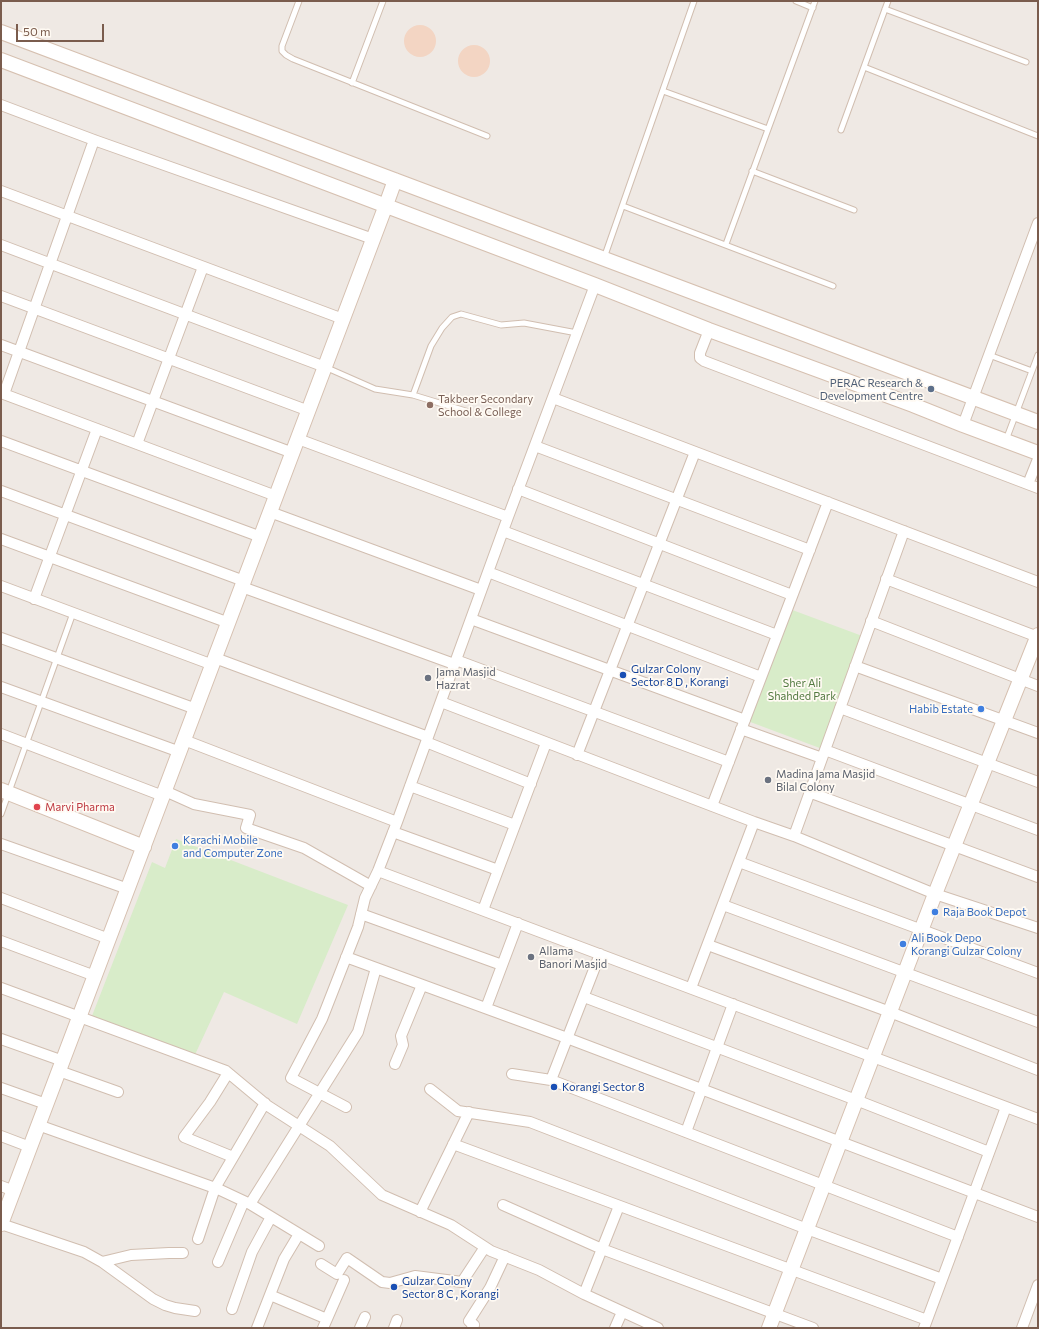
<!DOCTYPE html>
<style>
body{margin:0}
#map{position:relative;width:1039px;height:1329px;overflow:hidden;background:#fdf6ec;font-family:Commissioner,sans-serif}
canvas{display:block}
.frame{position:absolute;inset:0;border:2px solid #7a5c4d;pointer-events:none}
.scale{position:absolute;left:16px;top:24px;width:88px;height:18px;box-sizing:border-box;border:2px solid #7a5c4d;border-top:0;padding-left:5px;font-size:12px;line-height:14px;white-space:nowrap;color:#7a5c4d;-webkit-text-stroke:3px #fffaf3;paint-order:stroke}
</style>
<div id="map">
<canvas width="1039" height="1329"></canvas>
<div class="frame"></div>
<div class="scale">50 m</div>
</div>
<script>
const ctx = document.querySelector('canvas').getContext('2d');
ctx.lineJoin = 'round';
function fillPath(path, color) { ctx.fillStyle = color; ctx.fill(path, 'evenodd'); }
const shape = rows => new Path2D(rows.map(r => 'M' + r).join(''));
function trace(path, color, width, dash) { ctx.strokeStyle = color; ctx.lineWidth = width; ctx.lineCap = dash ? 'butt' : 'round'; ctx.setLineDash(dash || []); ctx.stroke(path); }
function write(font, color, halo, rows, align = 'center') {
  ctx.font = font + ' Commissioner,sans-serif'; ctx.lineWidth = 3.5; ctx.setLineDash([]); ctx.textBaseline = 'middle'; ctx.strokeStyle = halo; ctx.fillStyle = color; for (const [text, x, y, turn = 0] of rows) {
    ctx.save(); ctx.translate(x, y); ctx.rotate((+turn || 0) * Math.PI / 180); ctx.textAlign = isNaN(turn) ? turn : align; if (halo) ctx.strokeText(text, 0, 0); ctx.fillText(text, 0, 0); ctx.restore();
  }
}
const industrial = shape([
 [1,1,1038,1,1038,1328,1,1328]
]);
const green = shape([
 [787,608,865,637,825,750,745,720],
 [176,839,348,905,297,1024,224,992,193,1059,90,1021,152,862,165,868]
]);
const building = shape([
 '404 41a16 16 0 1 1 32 0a16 16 0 1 1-32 0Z',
 '458 61a16 16 0 1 1 32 0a16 16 0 1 1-32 0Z'
]);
const lane = shape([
 [299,1,282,46,282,51,286,55,293,59,487,136],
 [796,1,813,8],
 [885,9,1026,62],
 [864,67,1038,136],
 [352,83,383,1],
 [663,91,768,129],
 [841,130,888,1],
 [752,171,854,210],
 [623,206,833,286],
 [726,244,815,1],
 [604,258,694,1],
 [989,355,1032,371],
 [325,367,375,389,413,395,469,412],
 [413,395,431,346,442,328,452,317,461,314,501,325,524,323,577,333],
 [1006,440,1038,355],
 [1,814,73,613]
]);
const street = shape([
 [1,105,94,140,373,239],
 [1,191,343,319],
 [1,245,325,367],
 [1,296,309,411],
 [709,330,700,353,700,358,704,361,1038,488],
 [1,345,293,453],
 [1,393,276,496],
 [4,394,94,140],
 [553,398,1038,582],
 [963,425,1038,223],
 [298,439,508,517],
 [1,441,261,537],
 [137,444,203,267],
 [535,446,810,550],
 [1028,484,1038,459],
 [518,489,792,595],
 [1,491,244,581],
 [270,512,481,590],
 [503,531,777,635],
 [1,539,229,623],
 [488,572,761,677],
 [886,579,1038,637],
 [1,586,213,665],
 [242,587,454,664],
 [34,599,97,429],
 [471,619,745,720],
 [871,621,1038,686],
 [1,638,196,709],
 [215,658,428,737],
 [456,660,729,762],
 [855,666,1038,733],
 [1,687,180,752],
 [441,702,754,822,794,836,935,894,1038,928],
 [840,708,1038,782],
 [741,729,822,758],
 [1,734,163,796],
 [184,740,397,822],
 [426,742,531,784],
 [825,750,1038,830],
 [577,755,695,452],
 [410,786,515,825],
 [165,791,194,804,250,815,246,828,304,848,371,886],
 [809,792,1038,877],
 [712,806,828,502],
 [393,832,498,870],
 [794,836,904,531],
 [1,844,128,889],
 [739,862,1038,973],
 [378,871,1038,1119],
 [1,898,109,939],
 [723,905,1038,1022],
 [483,910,546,743],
 [361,914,502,965],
 [1,941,95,976],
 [708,945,890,1012,1038,1070],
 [346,957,567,1038,1038,1217],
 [1,988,226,1071,268,1106,330,1146,382,1195,451,1225,491,1251,539,1270,584,1294,658,1328],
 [691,988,754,822],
 [584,997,856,1100,989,1152],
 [486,1008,518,923],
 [1,1039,63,1061],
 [395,1064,403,1045,401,1036,422,985],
 [59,1071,118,1092],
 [228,1073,210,1102,184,1137,233,1157],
 [512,1074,551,1080,958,1237],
 [551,1080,600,954],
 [1,1088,46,1104],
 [430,1089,458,1111,530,1122,807,1229,942,1279],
 [346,1107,291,1078,322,1019,358,927,365,898,378,871,397,822,508,517,595,285],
 [38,1125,218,1189,250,1204,319,1246],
 [686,1132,733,1004],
 [1,1136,30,1147],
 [453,1144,927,1320],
 [1,1186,14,1191],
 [250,1204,358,1032,376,968],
 [503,1205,602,1249,813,1328],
 [420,1212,469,1112],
 [1,1224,84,1252,102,1262,153,1299,165,1305,175,1308,195,1311],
 [198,1239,215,1188,265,1103],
 [102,1262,131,1255,169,1253,183,1253],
 [218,1262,244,1201],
 [321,1264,337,1274,347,1258,382,1282,390,1283,415,1276,462,1282,485,1247],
 [584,1294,619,1206],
 [270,1295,327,1319],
 [232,1309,252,1252,271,1217],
 [257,1328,284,1259,299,1234],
 [323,1328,344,1280],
 [360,1328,365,1317],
 [394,1328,397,1320],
 [472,1328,474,1325,469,1321,490,1288,505,1256],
 [615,1328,622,1312],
 [924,1328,1006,1107],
 [1022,1328,1038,1285]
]);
const secondary = shape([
 [1,32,1038,422],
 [1,60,595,285,709,330,913,405,963,425,1038,453],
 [1,790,144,847],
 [1,1224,386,205,395,180],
 [769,1328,935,894,1038,635]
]);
const markers = [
 [931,389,4,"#5c6f8a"],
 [430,405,4,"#8d6e63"],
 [623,675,4,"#1a4fb4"],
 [428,678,4,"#6b7280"],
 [981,709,4,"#3f7fe0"],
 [768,780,4,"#6b7280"],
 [37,807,4,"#e0444e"],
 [175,846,4,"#3f7fe0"],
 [935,912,4,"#3f7fe0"],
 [903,944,4,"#3f7fe0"],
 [531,957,4,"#6b7280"],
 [554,1087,4,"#1a4fb4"],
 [394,1287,4,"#1a4fb4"]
];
const serviceNames = [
 ["PERAC Research &",923,383],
 ["Development Centre",923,396]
];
const educationNames = [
 ["Takbeer Secondary",438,399],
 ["School & College",438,412]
];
const transitNames = [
 ["Gulzar Colony",631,669],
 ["Sector 8 D , Korangi",631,682],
 ["Korangi Sector 8",562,1087],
 ["Gulzar Colony",402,1281],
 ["Sector 8 C , Korangi",402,1294]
];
const worshipNames = [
 ["Jama Masjid",436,672],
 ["Hazrat",436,685],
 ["Madina Jama Masjid",776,774],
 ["Bilal Colony",776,787],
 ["Allama",539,951],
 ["Banori Masjid",539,964]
];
const parkNames = [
 ["Sher Ali",802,683],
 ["Shahded Park",802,696]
];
const shopNames = [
 ["Habib Estate",973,709,"right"],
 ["Karachi Mobile",183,840],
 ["and Computer Zone",183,853],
 ["Raja Book Depot",943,912],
 ["Ali Book Depo",911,938],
 ["Korangi Gulzar Colony",911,951]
];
const healthNames = [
 ["Marvi Pharma",45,807]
];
fillPath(industrial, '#efe9e4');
fillPath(green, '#d8ecc9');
fillPath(building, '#f3d5c3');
trace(lane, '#d1beb0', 7);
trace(street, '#d1beb0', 12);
trace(secondary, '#d6c0b0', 16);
trace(lane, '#fff', 5);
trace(street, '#fff', 10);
trace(secondary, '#fff', 14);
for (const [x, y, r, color] of markers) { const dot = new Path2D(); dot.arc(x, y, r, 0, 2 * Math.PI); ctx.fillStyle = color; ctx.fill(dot); trace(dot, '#fffaf3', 1.5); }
write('11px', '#4e5e75', '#fffaf3', serviceNames, 'right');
write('11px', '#785e54', '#fffaf3', educationNames, 'left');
write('11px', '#164399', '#fffaf3', transitNames, 'left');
write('11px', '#5b616d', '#fffaf3', worshipNames, 'left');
write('11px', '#537a41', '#fffaf3', parkNames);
write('11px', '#366cbe', '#fffaf3', shopNames, 'left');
write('11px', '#be3a42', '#fffaf3', healthNames, 'left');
</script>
